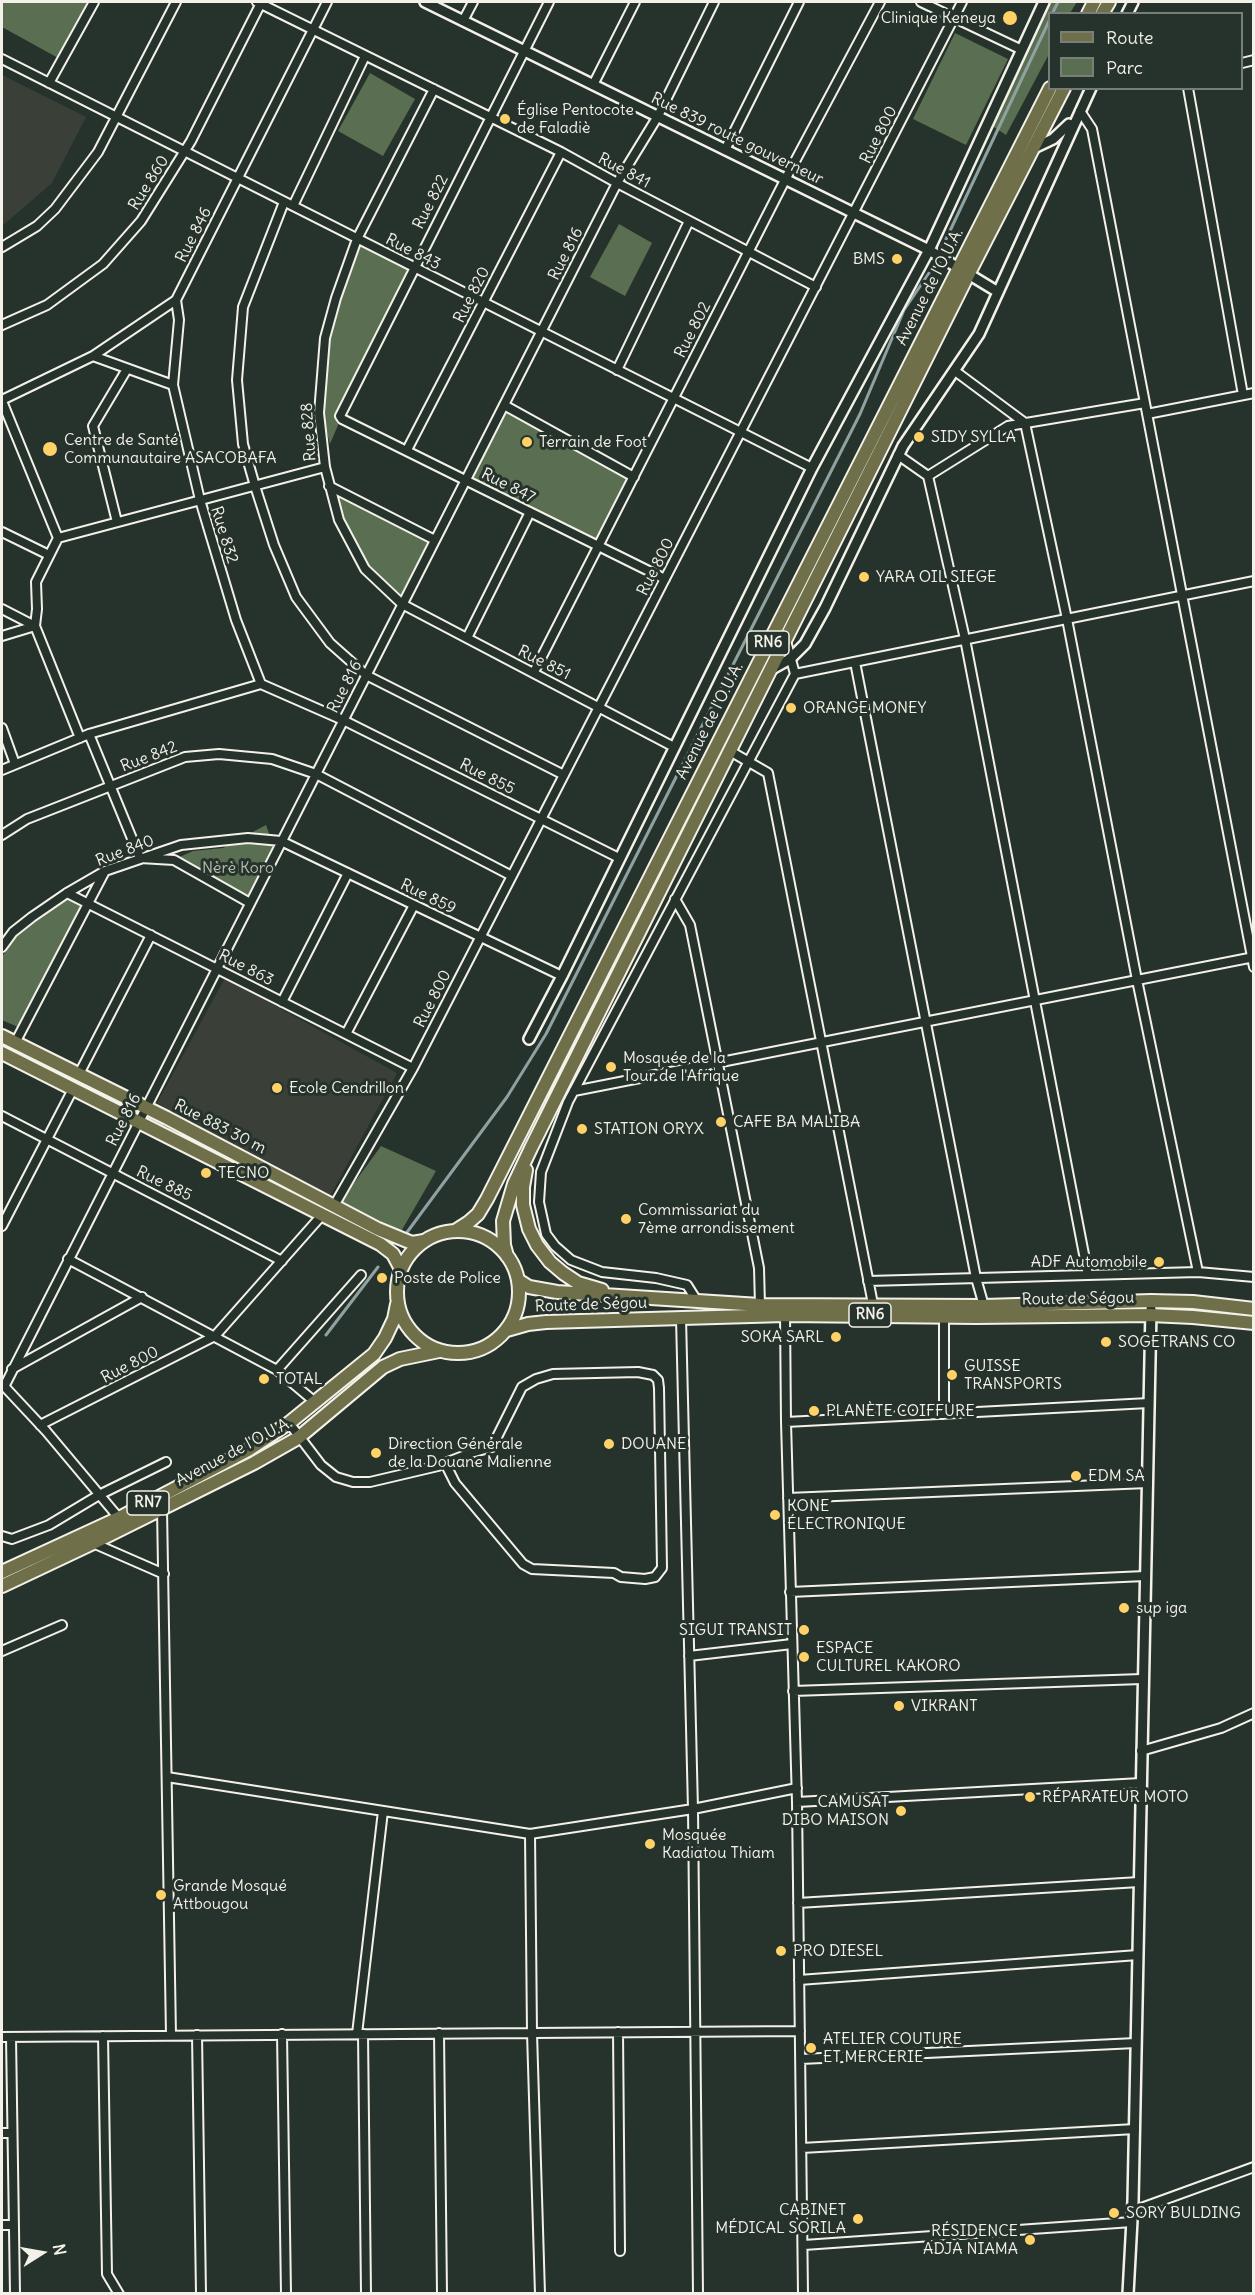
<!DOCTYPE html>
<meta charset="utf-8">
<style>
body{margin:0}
#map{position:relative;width:1255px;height:2295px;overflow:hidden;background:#26332d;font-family:Delius,sans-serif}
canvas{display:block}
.frame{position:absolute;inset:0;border:3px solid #f4f1e8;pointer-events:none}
.legend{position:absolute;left:1048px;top:12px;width:195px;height:78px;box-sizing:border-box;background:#26332d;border:2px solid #787f78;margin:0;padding:8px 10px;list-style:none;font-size:18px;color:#f4f1e8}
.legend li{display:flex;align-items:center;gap:12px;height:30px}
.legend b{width:30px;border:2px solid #787f78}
.north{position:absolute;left:12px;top:2223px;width:60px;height:60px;-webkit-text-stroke:4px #26332d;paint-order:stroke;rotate:79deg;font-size:16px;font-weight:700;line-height:24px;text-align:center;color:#f4f1e8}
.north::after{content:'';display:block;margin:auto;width:21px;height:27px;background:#f4f1e8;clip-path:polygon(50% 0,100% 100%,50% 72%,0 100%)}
</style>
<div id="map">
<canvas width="1255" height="2295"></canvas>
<div class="frame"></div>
<ul class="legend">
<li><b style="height:8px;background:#6f704a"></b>Route</li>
<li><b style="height:16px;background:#5a6e51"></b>Parc</li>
</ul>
<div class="north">N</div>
</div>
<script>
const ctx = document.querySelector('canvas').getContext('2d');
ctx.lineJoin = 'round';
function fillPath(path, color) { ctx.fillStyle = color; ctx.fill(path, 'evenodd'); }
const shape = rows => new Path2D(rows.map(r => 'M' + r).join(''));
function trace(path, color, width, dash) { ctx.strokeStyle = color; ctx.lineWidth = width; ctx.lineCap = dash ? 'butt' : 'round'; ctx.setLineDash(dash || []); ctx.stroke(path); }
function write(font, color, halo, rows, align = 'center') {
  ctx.font = font + ' Delius,sans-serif'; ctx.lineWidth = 6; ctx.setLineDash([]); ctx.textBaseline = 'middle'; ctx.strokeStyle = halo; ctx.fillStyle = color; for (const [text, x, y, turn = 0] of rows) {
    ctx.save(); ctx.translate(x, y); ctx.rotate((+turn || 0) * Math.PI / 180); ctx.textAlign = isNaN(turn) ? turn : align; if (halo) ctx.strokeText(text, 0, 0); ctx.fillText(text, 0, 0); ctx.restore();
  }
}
const built = shape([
 [2,75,86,117,52,183,2,226],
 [225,978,397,1073,329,1198,157,1103]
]);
const green = shape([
 [2,2,89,2,60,59,2,27],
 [1042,2,1077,2,1070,13,1050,14,1049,54,1006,135,991,125,1036,33],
 [955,33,1008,59,966,145,913,119],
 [370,73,415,99,383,156,338,131],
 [619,224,652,243,625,296,590,277],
 [357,239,417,272,344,411,330,444,324,422,325,366,336,298],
 [505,409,629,478,597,540,472,479],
 [328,478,434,543,404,602,367,567,341,516],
 [266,825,275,851,246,900,173,860,193,851,223,848],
 [67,896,82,907,18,1027,2,1020,2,957,13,938],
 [381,1146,436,1171,399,1235,341,1201]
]);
const stream = shape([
 [1052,14,1058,2],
 [940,252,1050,19],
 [405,1235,507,1097,546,1034,860,414,904,310,929,273],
 [326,1335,378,1267]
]);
const minor = shape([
 [257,2,561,152,617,183,816,287],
 [549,2,340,416,342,419,665,579],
 [921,2,1020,49],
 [463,21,473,2],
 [2,59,812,468],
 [1242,63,1254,60],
 [49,83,94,2],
 [593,85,635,2],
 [1188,88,1243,395],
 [434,89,357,239,336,298,325,338,319,413,325,467,339,520,365,569,402,604,674,747],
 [1080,111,1092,129,1254,967],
 [725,150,799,2],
 [284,202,243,307,237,380,243,444,255,486,274,545,296,597,330,643,366,675,564,775],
 [293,206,365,56],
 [2,247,37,226,55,209,98,152,176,2],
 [176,300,179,320,173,385,200,500,236,620,261,684,343,720,619,858],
 [2,325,47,305,103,264,141,221,191,141,261,3],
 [93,356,173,385],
 [617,370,689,221],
 [955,371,1025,423,1067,619,1137,980,1198,1272],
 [2,400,93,356,176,300,327,2],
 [2,401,58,538,36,582,37,609,35,626,80,738],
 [504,405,634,477],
 [1147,414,1254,393],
 [407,450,561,152],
 [898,455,928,476,965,639,1088,1275],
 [928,476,1008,426,1145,403],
 [329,486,435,540],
 [117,522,93,426,127,369],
 [2,532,49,555],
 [58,538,325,467],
 [2,609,35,626],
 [2,636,35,626],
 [467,638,530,512],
 [786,641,795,674],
 [855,662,976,1278,984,1306],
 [534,672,785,180,880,2],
 [795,674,1254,581],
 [2,728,15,764],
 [89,734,140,858,174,860,250,903],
 [730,751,768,773,873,1304],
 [2,770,89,734,261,684],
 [2,835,27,819,185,757,219,754,272,759,316,774,512,876],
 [67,893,413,1068],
 [675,899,690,925,759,1268,760,1305],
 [2,947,13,932,32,917,67,893,105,871,181,845,248,838,281,841,562,976],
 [282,1002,348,873],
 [346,1034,414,905],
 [15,1043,104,873],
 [79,1074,151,935],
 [574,1091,1254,957],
 [2,1116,282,1261],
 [335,1204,413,1068,962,2],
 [2,1226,73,1089],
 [68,1259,277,1370,315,1402],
 [868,1281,1198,1272,1254,1277],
 [697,1301,687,1285,656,1278,602,1272,571,1260,555,1246,546,1234,539,1202,541,1172,568,1102,795,674],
 [785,1315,786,1422,797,1802,803,2294],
 [944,1317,944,1414],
 [681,1318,693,1809,698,2294],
 [12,1369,142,1297],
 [277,1370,361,1275],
 [3,1385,46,1431,119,1518],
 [4,1387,617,183,658,116,714,2],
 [786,1422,1149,1403],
 [289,1423,321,1465,336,1477,353,1482,370,1482,438,1466,445,1463,471,1453,492,1447,522,1387,536,1379,553,1374,638,1372,653,1375,658,1380,659,1388,662,1568,655,1577,645,1579,621,1577,614,1573,532,1569,523,1564,455,1483,445,1463],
 [40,1425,215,1336,322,1215],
 [788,1498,1148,1483],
 [162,1509,171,2035],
 [2,1536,12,1539,49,1525,99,1495,166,1462],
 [93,1543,164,1574],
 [790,1592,1145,1576],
 [2,1651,62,1625],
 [689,1656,792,1644],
 [793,1691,1142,1679],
 [1141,1751,1221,1728,1254,1713],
 [167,1777,530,1834,693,1809,797,1788],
 [797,1802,1141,1783],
 [530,1834,532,2033,540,2294],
 [798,1903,1139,1882],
 [799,1980,1138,1955],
 [618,2032,620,2251],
 [439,2033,442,2294],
 [282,2034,286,2294],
 [357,2034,383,1811],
 [363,2034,366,2294],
 [197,2035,201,2294],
 [103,2036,107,2274,119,2294],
 [2,2037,800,2031],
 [11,2037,15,2294],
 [801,2059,1136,2043],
 [2,2133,12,2133],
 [802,2148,1135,2129],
 [1133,2211,1254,2167],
 [2,2225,14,2225],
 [804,2245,1132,2222]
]);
const tertiary = shape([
 [425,2,929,250,998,292],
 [1127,14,1133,2],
 [1034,148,1053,139,1069,124],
 [772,669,790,659,805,644,825,608,903,446,979,334,1091,88],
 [529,1039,562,976,812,468,929,250,1044,2],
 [1128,2294,1133,2201,1151,1309]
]);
const primary = shape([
 [2,1036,167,1118,378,1229,412,1243,424,1241],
 [2,1053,380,1244,393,1254,401,1269]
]);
const trunk = shape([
 [1088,14,1094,2],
 [1102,14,1109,2],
 [526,1170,523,1187,523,1205,529,1229,537,1245,550,1262,563,1273,578,1283,602,1290],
 '397 1292a61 61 0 1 1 122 0a61 61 0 1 1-122 0Z',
 [455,1231,469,1222,478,1214,487,1199,1050,88],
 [507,1256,504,1245,503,1221,514,1184,531,1148,969,273,1064,88],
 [518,1280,529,1287,557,1292,760,1305,984,1306,1151,1301,1193,1302,1254,1309],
 [507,1330,528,1324,546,1322,785,1315,976,1317,1150,1315,1193,1317,1254,1323],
 [2,1572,119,1518,248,1450,289,1423,374,1354,385,1338,394,1319,397,1304],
 [2,1586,93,1543,254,1463,298,1438,383,1367,400,1359,439,1351]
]);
const markers = [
 [1010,18,8,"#ffd166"],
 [505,119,6,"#ffd166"],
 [897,259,6,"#ffd166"],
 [919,437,6,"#ffd166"],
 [527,442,6,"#ffd166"],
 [50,449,8,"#ffd166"],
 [864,577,6,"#ffd166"],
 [791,708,6,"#ffd166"],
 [611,1067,6,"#ffd166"],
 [277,1088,6,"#ffd166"],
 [721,1122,6,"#ffd166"],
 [582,1129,6,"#ffd166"],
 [206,1173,6,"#ffd166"],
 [626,1219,6,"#ffd166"],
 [1159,1262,6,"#ffd166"],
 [382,1278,6,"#ffd166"],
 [836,1337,6,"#ffd166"],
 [1106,1342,6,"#ffd166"],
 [952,1375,6,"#ffd166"],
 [264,1379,6,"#ffd166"],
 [814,1411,6,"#ffd166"],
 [609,1444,6,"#ffd166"],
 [376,1453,6,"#ffd166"],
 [1076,1476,6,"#ffd166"],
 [775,1515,6,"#ffd166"],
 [1124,1608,6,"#ffd166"],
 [804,1630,6,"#ffd166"],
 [804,1657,6,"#ffd166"],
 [899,1706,6,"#ffd166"],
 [1030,1797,6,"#ffd166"],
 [901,1811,6,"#ffd166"],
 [650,1844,6,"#ffd166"],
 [161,1895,6,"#ffd166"],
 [781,1951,6,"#ffd166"],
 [811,2048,6,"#ffd166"],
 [1114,2213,6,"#ffd166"],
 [858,2219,6,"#ffd166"],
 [1030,2240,6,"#ffd166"]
];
const shields = [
 [768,643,42],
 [870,1315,42],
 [148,1503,42]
];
const shieldNames = [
 ["RN6",768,643],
 ["RN6",870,1315],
 ["RN7",148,1503]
];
const poiNames = [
 ["Clinique Keneya",996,18,"right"],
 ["Église Pentocote",517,110],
 ["de Faladiè",517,128],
 ["BMS",885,259,"right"],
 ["SIDY SYLLA",931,437],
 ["Centre de Santé",64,440],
 ["Communautaire ASACOBAFA",64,458],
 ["Terrain de Foot",539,442],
 ["YARA OIL SIEGE",876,577],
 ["ORANGE MONEY",803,708],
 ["Mosquée de la",623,1058],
 ["Tour de l'Afrique",623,1076],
 ["Ecole Cendrillon",289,1088],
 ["CAFE BA MALIBA",733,1122],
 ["STATION ORYX",594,1129],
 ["TECNO",218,1173],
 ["Commissariat du",638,1210],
 ["7ème arrondissement",638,1228],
 ["ADF Automobile",1147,1262,"right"],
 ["Poste de Police",394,1278],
 ["SOKA SARL",824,1337,"right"],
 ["SOGETRANS CO",1118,1342],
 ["GUISSE",964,1366],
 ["TRANSPORTS",964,1384],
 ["TOTAL",276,1379],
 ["PLANÈTE COIFFURE",826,1411],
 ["Direction Générale",388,1444],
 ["de la Douane Malienne",388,1462],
 ["DOUANE",621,1444],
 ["EDM SA",1088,1476],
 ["KONE",787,1506],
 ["ÉLECTRONIQUE",787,1524],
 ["sup iga",1136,1608],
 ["SIGUI TRANSIT",792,1630,"right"],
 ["ESPACE",816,1648],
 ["CULTUREL KAKORO",816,1666],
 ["VIKRANT",911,1706],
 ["RÉPARATEUR MOTO",1042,1797],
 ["CAMUSAT",889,1802,"right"],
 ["DIBO MAISON",889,1820,"right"],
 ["Mosquée",662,1835],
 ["Kadiatou Thiam",662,1853],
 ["Grande Mosqué",173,1886],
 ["Attbougou",173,1904],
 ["PRO DIESEL",793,1951],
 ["ATELIER COUTURE",823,2039],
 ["ET MERCERIE",823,2057],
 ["CABINET",846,2210,"right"],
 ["MÉDICAL SORILA",846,2228,"right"],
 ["SORY BULDING",1126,2213],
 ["RÉSIDENCE",1018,2231,"right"],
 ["ADJA NIAMA",1018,2249,"right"]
];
const streetNames = [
 ["Rue 800",879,135,-63],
 ["Rue 839 route gouverneur",737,139,26],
 ["Rue 841",624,171,28],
 ["Rue 860",149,183,-58],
 ["Rue 822",431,202,-63],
 ["Rue 846",194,235,-63],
 ["Rue 843",413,252,27],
 ["Rue 816",566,254,-63],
 ["Avenue de l'O.U.A.",930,287,-63],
 ["Rue 820",472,295,-63],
 ["Rue 802",693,330,-63],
 ["Rue 828",309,432,-94],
 ["Rue 847",508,486,27],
 ["Rue 832",224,535,73],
 ["Rue 800",656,567,-63],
 ["Rue 851",544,663,27],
 ["Rue 816",345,687,-63],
 ["Avenue de l'O.U.A.",710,721,-63],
 ["Rue 842",149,757,-21],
 ["Rue 855",487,777,27],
 ["Rue 840",125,851,-21],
 ["Rue 859",428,897,26],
 ["Rue 863",246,968,27],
 ["Rue 800",433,999,-63],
 ["Rue 816",124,1120,-63],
 ["Rue 883 30 m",220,1127,27],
 ["Rue 885",164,1184,26],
 ["Route de Ségou",1078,1299,-1],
 ["Route de Ségou",591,1305,-2],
 ["Rue 800",130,1365,-27],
 ["Avenue de l'O.U.A.",234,1452,-28]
];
const parkNames = [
 ["Nèrè Koro",238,868]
];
fillPath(built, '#3a4038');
fillPath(green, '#5a6e51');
trace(stream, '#8fa2a1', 3);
trace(minor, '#f4f1e8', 12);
trace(tertiary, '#f4f1e8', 14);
trace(primary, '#f4f1e8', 16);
trace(trunk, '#f4f1e8', 16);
trace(minor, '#26332d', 8);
trace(tertiary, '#26332d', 9);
trace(primary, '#6f704a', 12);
trace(trunk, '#6f704a', 12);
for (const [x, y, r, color] of markers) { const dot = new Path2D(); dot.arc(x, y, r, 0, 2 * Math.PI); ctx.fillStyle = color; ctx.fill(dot); trace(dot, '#26332d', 2); }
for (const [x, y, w] of shields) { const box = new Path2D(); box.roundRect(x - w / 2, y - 12, w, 24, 4.5); ctx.fillStyle = '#26332d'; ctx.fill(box); trace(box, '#f4f1e8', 1.5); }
write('bold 15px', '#f4f1e8', null, shieldNames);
write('16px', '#f4f1e8', '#26332d', poiNames, 'left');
write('16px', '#f4f1e8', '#26332d', streetNames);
write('16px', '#b6bdac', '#26332d', parkNames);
</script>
